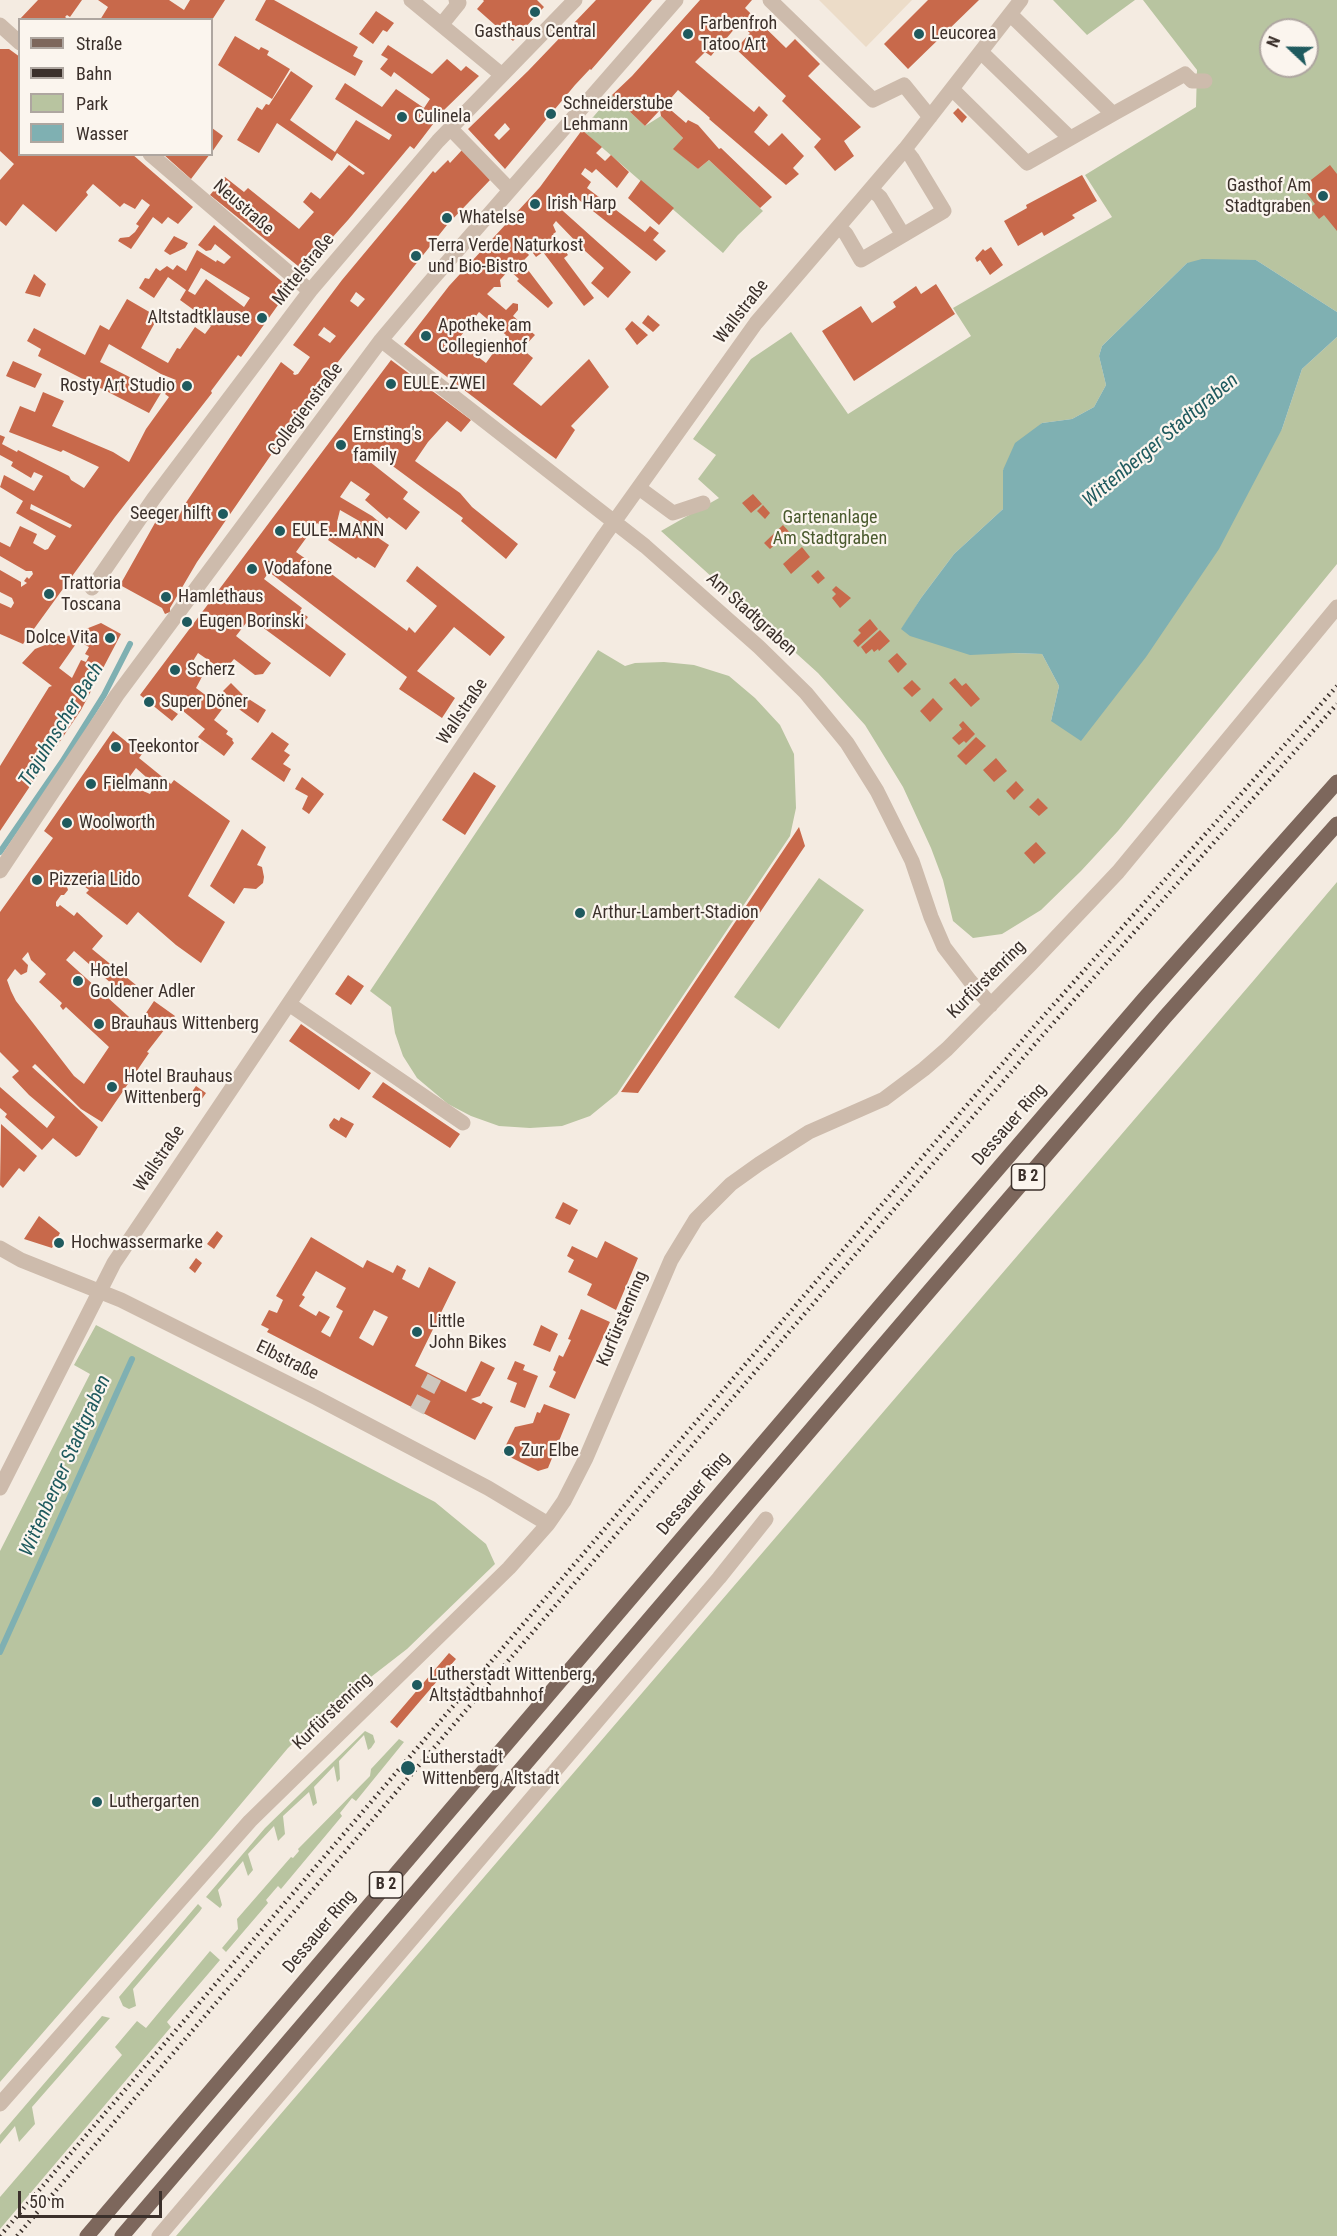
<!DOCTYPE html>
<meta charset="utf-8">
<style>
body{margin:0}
#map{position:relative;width:1337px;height:2236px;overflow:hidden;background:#f4ebe1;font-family:"Roboto Condensed",sans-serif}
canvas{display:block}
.legend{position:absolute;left:18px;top:18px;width:195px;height:138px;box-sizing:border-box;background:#fbf5ee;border:2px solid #aea6a0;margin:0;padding:8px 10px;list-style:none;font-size:18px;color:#3b302b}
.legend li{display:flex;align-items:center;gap:12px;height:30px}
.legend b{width:30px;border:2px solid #aea6a0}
.north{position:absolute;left:1259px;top:18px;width:60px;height:60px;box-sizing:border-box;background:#fbf5ee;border:2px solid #aea6a0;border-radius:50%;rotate:292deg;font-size:16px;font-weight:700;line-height:24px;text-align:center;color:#3b302b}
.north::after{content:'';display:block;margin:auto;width:21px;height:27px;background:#1f5a5e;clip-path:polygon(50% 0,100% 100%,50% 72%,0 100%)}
.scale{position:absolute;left:18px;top:2191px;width:144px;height:27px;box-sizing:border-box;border:3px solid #3b302b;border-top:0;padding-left:8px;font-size:18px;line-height:21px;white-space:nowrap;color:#3b302b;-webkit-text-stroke:4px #fbf5ee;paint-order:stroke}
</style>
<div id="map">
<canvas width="1337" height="2236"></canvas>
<ul class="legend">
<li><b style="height:8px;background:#7d675c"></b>Straße</li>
<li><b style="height:8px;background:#3b302b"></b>Bahn</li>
<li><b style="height:16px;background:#b8c4a0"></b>Park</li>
<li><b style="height:16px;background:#7fb0b2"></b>Wasser</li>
</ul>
<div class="north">N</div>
<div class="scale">50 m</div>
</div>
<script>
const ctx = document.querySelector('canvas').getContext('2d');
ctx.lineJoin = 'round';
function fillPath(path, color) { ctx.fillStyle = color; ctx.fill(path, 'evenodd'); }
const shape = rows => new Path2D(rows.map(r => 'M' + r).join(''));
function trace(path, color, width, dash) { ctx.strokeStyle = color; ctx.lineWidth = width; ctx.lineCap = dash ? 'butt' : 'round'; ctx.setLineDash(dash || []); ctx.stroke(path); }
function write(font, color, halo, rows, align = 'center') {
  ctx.font = font + ' "Roboto Condensed",sans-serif'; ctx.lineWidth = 4.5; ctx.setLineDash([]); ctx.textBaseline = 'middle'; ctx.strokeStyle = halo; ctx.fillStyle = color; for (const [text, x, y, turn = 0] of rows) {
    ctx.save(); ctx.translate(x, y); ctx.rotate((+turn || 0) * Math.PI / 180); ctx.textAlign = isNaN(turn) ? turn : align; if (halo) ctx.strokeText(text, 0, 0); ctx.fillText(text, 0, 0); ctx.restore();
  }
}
const green = shape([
 [1053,0,1135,0,1087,35],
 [1143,0,1337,0,1337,312,1256,260,1187,263,1102,346,1099,356,1106,385,1094,407,1072,419,1042,423,1003,470,1003,509,954,554,921,598,902,629,1013,653,1042,654,1059,686,1051,721,1282,429,1302,369,1337,337,1337,564,1118,831,1081,871,1041,910,1002,934,973,938,953,921,943,880,931,848,903,787,865,725,818,673,661,531,719,498,698,479,716,455,693,439,751,359,791,332,848,414,971,336,953,308,1112,217,1085,175,1196,107,1197,70],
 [1271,30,1307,30,1307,66,1271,66],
 [612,95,645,126,661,116,683,138,674,149,698,169,709,160,763,211,738,235,723,253,582,130],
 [598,650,625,666,635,663,664,662,694,665,729,676,755,698,780,725,794,754,796,808,790,836,617,1094,590,1116,562,1126,530,1128,499,1126,471,1116,448,1104,417,1078,403,1056,395,1033,391,1007,370,991],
 [819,878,864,910,779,1029,734,997],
 [1337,882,1337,2236,176,2236,1254,980],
 [96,1325,435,1502,486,1544,495,1564,407,1649,327,1711,288,1748,214,1836,0,2082,0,1551,90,1374,74,1365],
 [365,1731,373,1735,375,1742,371,1748,368,1750,364,1735,339,1761,340,1779,337,1782,334,1766,314,1787,317,1803,313,1806,309,1792,283,1816,285,1834,278,1841,274,1826,248,1854,253,1870,248,1876,243,1861,218,1890,222,1905,220,1908,206,1897,265,1828],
 [399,1739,404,1742,356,1801,352,1798,340,1813,342,1816,281,1889,278,1886,266,1900,268,1903,226,1952,222,1948,238,1929,237,1919,291,1857,293,1858,299,1851,298,1849,370,1776,371,1769],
 [198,1904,202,1908,200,1911,133,1989,136,2006,129,2009,123,2006,119,1997],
 [210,1951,220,1960,167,2022,171,2027,0,2229,0,2197,122,2055,115,2047,137,2021,146,2028],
 [102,2016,110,2018,32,2107,35,2124,19,2142,15,2126,0,2144,0,2135]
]);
const plaza = shape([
 [819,0,912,0,866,47]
]);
const water = shape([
 [1202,259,1256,260,1337,312,1337,337,1302,369,1282,429,1219,549,1146,657,1081,741,1051,721,1059,686,1042,654,1013,653,970,655,910,636,901,629,921,598,954,554,1003,509,1003,470,1015,443,1042,423,1072,419,1094,407,1106,385,1099,356,1102,346,1187,263]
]);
const stream = shape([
 [0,852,62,762,104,695,130,644],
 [0,1652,132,1359]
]);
const building = shape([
 [38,0,82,0,70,17,67,15,65,17,69,20,19,20],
 [98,0,169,0,184,10,190,0,225,0,212,20,100,20,108,7],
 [266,0,274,0,358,47,353,56,363,61,355,76,255,20],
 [483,0,537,0,544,7,513,41,477,9,484,1],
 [596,0,652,0,591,70,590,69,575,85,505,169,468,129,528,71],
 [505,123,510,129,499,140,494,135],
 [700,0,752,0,745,8,786,48,795,39,820,64,808,76,861,127,844,141,854,156,835,171,814,147,821,139,782,101,786,96,736,49,750,33,735,20,732,23,736,27,725,40,720,36,710,46,715,51,711,56,705,52,695,62,754,112,759,106,768,115,754,132,769,146,782,133,804,156,793,168,799,174,786,185,709,119,710,118,678,90,665,105,686,123,688,120,698,125,719,149,721,148,772,197,760,208,709,160,698,169,673,149,683,138,661,116,660,110,645,126,612,95,632,76],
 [928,0,979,0,908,69,884,44],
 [376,11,394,23,387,32,383,30,373,44,359,34],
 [235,36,259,50,261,47,269,51,267,55,290,69,272,99,218,65],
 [388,45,432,74,447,59,461,71,466,66,479,76,443,111,414,149,410,146,348,220,303,270,210,195,225,177,244,192,248,188,299,229,314,212,303,202,311,192,320,199,349,165,363,175,365,173,337,153,332,161,277,123,259,153,237,140,257,107,262,110,266,104,269,105,291,71,313,86,290,120,335,152,356,120,389,140,392,135,335,99,345,83,382,107,396,89,424,108,430,99,394,72,391,77,380,69,388,59,381,55],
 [0,49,9,49,20,57,20,154,132,154,193,207,178,224,168,217,162,224,153,217,131,249,118,241,120,238,129,237,135,232,139,226,136,224,150,205,142,199,135,209,124,203,120,207,93,184,86,192,88,195,56,232,23,204,6,226,0,221,0,180,14,164,0,151],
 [958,108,967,117,962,123,953,113],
 [212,128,223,136,212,152],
 [582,130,602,147,596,153,605,161,611,155,629,172,617,188,596,169,592,173,585,168,581,174,591,182,587,188,645,232,650,226,659,233,653,240,666,251,656,261,574,196,563,211,631,272,608,298,591,283,604,268,584,250,556,221,553,225,556,232,553,234,568,255,564,258,594,298,584,306,543,252,536,257,526,244,523,248,529,255,522,262,553,303,548,308,517,281,519,279,509,270,500,280,501,287,494,287,487,294,506,310,513,303,518,304,518,310,513,316,535,335,522,349,533,358,513,384,541,406,589,359,609,387,571,426,575,430,556,459,523,435,404,344,449,286,540,187],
 [479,312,506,335,486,363,457,341],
 [462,150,490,180,447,225,318,387,197,562,170,608,170,612,165,614,162,608,120,585,160,514,176,522,185,504,281,362,294,372,293,374,295,375,298,374,310,357,293,345,342,280,433,171,435,173,448,160,450,163],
 [356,292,365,299,358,307,350,301],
 [324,327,336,336,330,343,318,335],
 [163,154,200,156,210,154,191,179],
 [1330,165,1337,174,1337,231,1324,215,1319,219,1310,208,1315,204,1302,187],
 [1082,175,1097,201,1072,215,1075,218,1044,236,1042,232,1018,246,1004,221,1027,208,1026,205],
 [641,180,674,208,659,225,628,198],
 [214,225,285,284,288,291,241,357,238,355,211,391,212,393,115,517,23,644,0,634,0,603,11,608,14,603,12,598,0,592,0,570,21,582,21,587,27,583,24,581,27,577,29,579,33,574,32,571,26,571,0,556,0,542,10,547,20,526,37,534,33,543,45,550,48,549,56,536,16,513,23,501,0,487,4,475,34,491,43,476,34,472,31,478,11,466,13,462,0,455,0,435,5,437,2,444,17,452,18,450,69,476,71,480,84,488,99,467,63,450,61,452,9,432,20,406,35,412,43,392,64,401,52,426,113,452,129,462,146,429,169,397,165,394,176,380,161,374,109,344,100,362,161,393,149,413,38,356,41,349,27,341,34,328,85,355,100,325,109,330,127,299,158,317,141,348,168,363,177,348,180,349,195,327,205,334,211,326,208,324,209,321,180,300,186,290,168,277,154,298,139,288,145,278,149,279,156,268,160,271,167,266,173,270,177,265,186,271,197,250,216,262,217,260,224,264,231,257,215,244,211,250,206,251,198,245],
 [201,268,250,298,244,307,206,279,195,295,188,291],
 [31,504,72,525,70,528,30,509],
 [174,236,188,243,185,248,170,255,164,251],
 [991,247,1003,265,990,275,980,260,977,262,975,258,983,249,985,251],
 [34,274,46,284,40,297,25,293],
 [936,284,955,314,854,381,822,331,861,306,872,323,896,307,893,302,916,286,921,294],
 [648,315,660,325,653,332,642,323],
 [632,321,648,335,637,345,625,329],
 [391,360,471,420,461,432,447,421,428,442,415,461,460,493,472,507,518,544,506,559,461,521,463,518,371,450,365,458,408,492,403,499,420,512,406,530,389,517,387,519,365,500,370,494,351,481,340,497,372,516,384,526,377,537,389,545,375,568,358,557,356,559,328,540,332,534,317,523,296,552,313,564,317,563,407,631,409,627,415,633,437,606,406,581,417,566,505,637,490,656,454,627,417,671,455,698,442,718,399,689,407,677,269,572,264,579,302,608,300,611,308,617,304,622,346,654,330,677,250,618,236,636,271,663,263,674,255,675,234,659,224,671,198,653,193,661,205,671,196,688,223,708,214,720,228,731,226,734,233,739,232,740,234,743,224,756,198,737,205,729,172,702,168,707,178,714,172,721,140,695],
 [340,510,361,522,354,533,337,522],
 [13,361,42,374,35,388,6,376],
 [753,494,762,504,751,513,742,503],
 [763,505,770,513,765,519,757,511],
 [783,525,792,535,780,545,778,542,770,549,764,543],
 [802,547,810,557,791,574,783,564],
 [818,570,825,578,818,584,811,576],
 [836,586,851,598,840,608,832,598,836,594,832,590],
 [870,619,878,629,858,647,853,641,861,633,858,630],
 [101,623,121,634,81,710,0,831,0,766,49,687,52,686,22,663,35,649],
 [78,641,89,647,85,654,89,656,86,662,81,660,72,678,59,668],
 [880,630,890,641,879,651,878,649,874,652,872,649,866,654,861,647],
 [897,653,907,664,898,673,888,661],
 [955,678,962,686,966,683,980,699,971,707,949,683],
 [912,680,921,689,912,697,903,688],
 [231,683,244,696,266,710,258,723,236,707,237,706,223,691],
 [933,698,943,709,930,722,920,711],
 [963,721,975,734,966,743,964,741,959,745,952,738,962,729,959,725],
 [113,731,142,754,139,758,171,784,174,780,230,821,188,896,225,922,201,963,176,945,138,912,127,925,86,893,89,890,74,878,67,887,68,890,64,895,61,895,56,902,56,906,58,907,60,905,74,916,77,912,103,936,92,949,136,985,127,997,74,951,66,960,138,1025,154,1001,175,1016,147,1052,149,1053,102,1122,81,1109,35,1064,32,1067,98,1127,80,1155,76,1157,53,1138,42,1150,5,1117,7,1114,0,1108,0,1087,47,1128,55,1117,29,1095,12,1077,19,1071,0,1052,0,912,53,838,44,831],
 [136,768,155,785,150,794,125,783],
 [28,952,31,960,46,974,39,982,62,1003,60,1006,63,1010,66,1007,109,1047,84,1084,74,1076,16,1001,11,991,7,980,15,969,21,975,27,972,28,965,22,959],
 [272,732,289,744,284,751,290,755,283,764,291,769,284,782,251,759],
 [976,737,986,746,966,765,957,756],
 [996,758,1007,771,994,782,983,770],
 [474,772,496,786,465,835,442,820],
 [302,777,324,794,309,814,302,809,308,796,295,789],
 [1016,781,1024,790,1014,800,1006,791],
 [1038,798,1048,808,1039,816,1029,807],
 [799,827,805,846,638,1093,621,1092],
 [242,829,266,847,257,865,262,867,264,877,263,883,256,889,244,888,234,904,210,886],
 [1036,842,1046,853,1034,864,1024,853],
 [348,975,364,986,351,1005,335,994],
 [301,1024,371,1073,359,1090,289,1041],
 [383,1082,460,1134,450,1148,372,1097],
 [196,1086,206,1093,199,1103,189,1096],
 [341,1117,354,1124,346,1138,330,1128,329,1125,334,1118,339,1121],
 [1,1124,37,1156,24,1172,19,1168,3,1188,0,1185],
 [563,1202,578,1210,570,1225,555,1218],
 [39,1216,60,1233,52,1248,24,1239],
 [217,1231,223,1236,214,1249,207,1244],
 [311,1237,363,1268,367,1260,393,1273,397,1265,406,1270,402,1279,419,1288,429,1267,456,1282,415,1366,466,1392,481,1361,495,1368,480,1396,471,1399,481,1404,483,1402,493,1407,475,1440,267,1332,269,1329,261,1325,269,1310,277,1313,283,1300,276,1296],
 [316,1271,346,1288,336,1307,343,1311,330,1337,321,1332,330,1317,319,1311,316,1316,299,1306,305,1297,302,1295],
 [374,1310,388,1317,373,1346,359,1338],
 [605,1241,638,1258,616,1310,587,1295,592,1284,568,1272,574,1260,567,1256,572,1246,597,1258],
 [196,1258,202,1263,195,1273,189,1268],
 [581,1309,610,1322,575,1399,549,1387,556,1372,553,1370,559,1355,563,1357,571,1340,568,1339],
 [541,1325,558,1334,550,1352,533,1345],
 [515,1361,525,1365,523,1370,538,1376,525,1408,510,1402,517,1383,507,1379],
 [544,1404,570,1414,548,1468,538,1471,502,1453,515,1427,533,1423,537,1412,540,1413],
 [449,1653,456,1659,397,1728,390,1722]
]);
const minorTunnel = shape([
 [417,1411,435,1376]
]);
const minor = shape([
 [411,0,502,75],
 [770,0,873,100,904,85,930,117],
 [1010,14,1113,114,1185,74,1192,81,1205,81],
 [442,24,459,3,456,0],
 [0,25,20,43],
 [981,52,1070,138],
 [952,89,1027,163,1113,114],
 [450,128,510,190],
 [150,154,310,291],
 [871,189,880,197,903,235],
 [839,227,846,234,861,260,944,211,912,158,905,149],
 [381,340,645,546,759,647,806,693,847,743,877,791,912,861,931,917,944,947,970,981,991,1005],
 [639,488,673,513,703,503],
 [92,588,154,498,310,291,438,141,575,0],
 [0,871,117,695,381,340,429,283,676,0],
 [289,1004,463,1123],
 [0,1248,21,1260,121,1300,315,1397,488,1488,548,1524],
 [0,1488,114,1263,604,536,756,323,905,149,1021,0],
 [0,2104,250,1821,509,1568,548,1524,564,1501,586,1458,671,1260,696,1219,731,1184,759,1164,809,1132,884,1099,924,1069,947,1049,1030,965,1118,872,1337,607],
 [159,2236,719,1578,766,1519]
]);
const major = shape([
 [87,2236,880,1306,1144,999,1337,782],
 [122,2236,926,1295,1165,1017,1337,824]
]);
const rail = shape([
 [0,2236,1032,1029,1337,686],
 [17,2236,1041,1037,1337,704]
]);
const markers = [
 [535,12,6,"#1f5a5e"],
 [688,34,6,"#1f5a5e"],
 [919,34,6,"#1f5a5e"],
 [551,114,6,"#1f5a5e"],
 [402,117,6,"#1f5a5e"],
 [1323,196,6,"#1f5a5e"],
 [535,204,6,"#1f5a5e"],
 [447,218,6,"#1f5a5e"],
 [416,256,6,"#1f5a5e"],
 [262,318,6,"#1f5a5e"],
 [426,336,6,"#1f5a5e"],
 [391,384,6,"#1f5a5e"],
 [187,386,6,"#1f5a5e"],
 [341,445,6,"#1f5a5e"],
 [223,514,6,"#1f5a5e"],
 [280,531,6,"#1f5a5e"],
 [252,569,6,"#1f5a5e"],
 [49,594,6,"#1f5a5e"],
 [166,597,6,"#1f5a5e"],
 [187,622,6,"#1f5a5e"],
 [110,638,6,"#1f5a5e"],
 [175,670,6,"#1f5a5e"],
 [149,702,6,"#1f5a5e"],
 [116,747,6,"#1f5a5e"],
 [91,784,6,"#1f5a5e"],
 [67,823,6,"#1f5a5e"],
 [37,880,6,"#1f5a5e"],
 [580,913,6,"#1f5a5e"],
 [78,981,6,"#1f5a5e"],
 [99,1024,6,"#1f5a5e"],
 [112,1087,6,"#1f5a5e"],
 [59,1243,6,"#1f5a5e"],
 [417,1332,6,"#1f5a5e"],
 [509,1451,6,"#1f5a5e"],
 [417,1685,6,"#1f5a5e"],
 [408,1768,8,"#1f5a5e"],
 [97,1802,6,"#1f5a5e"]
];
const shields = [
 [1028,1177,33],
 [386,1885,33]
];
const shieldNames = [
 ["B 2",1028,1177],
 ["B 2",386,1885]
];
const poiNames = [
 ["Farbenfroh",700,24],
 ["Tatoo Art",700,45],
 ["Gasthaus Central",535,32,"center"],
 ["Leucorea",931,34],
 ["Schneiderstube",563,104],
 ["Lehmann",563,125],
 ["Culinela",414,117],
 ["Gasthof Am",1311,186,"right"],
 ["Stadtgraben",1311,207,"right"],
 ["Irish Harp",547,204],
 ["Whatelse",459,218],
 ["Terra Verde Naturkost",428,246],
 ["und Bio-Bistro",428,267],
 ["Altstadtklause",250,318,"right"],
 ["Apotheke am",438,326],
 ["Collegienhof",438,347],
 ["EULE..ZWEI",403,384],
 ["Rosty Art Studio",175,386,"right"],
 ["Ernsting's",353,435],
 ["family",353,456],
 ["Seeger hilft",211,514,"right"],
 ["EULE..MANN",292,531],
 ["Vodafone",264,569],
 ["Trattoria",61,584],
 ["Toscana",61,605],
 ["Hamlethaus",178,597],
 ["Eugen Borinski",199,622],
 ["Dolce Vita",98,638,"right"],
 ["Scherz",187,670],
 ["Super Döner",161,702],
 ["Teekontor",128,747],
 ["Fielmann",103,784],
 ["Woolworth",79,823],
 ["Pizzeria Lido",49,880],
 ["Arthur-Lambert-Stadion",592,913],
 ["Hotel",90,971],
 ["Goldener Adler",90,992],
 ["Brauhaus Wittenberg",111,1024],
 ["Hotel Brauhaus",124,1077],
 ["Wittenberg",124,1098],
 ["Hochwassermarke",71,1243],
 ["Little",429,1322],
 ["John Bikes",429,1343],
 ["Zur Elbe",521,1451],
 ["Lutherstadt Wittenberg,",429,1675],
 ["Altstadtbahnhof",429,1696],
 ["Lutherstadt",422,1758],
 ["Wittenberg Altstadt",422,1779],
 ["Luthergarten",109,1802]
];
const streetNames = [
 ["Neustraße",243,208,41],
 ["Mittelstraße",304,270,-51],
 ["Wallstraße",742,312,-52],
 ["Collegienstraße",306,410,-53],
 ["Am Stadtgraben",751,615,42],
 ["Wallstraße",463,712,-56],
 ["Kurfürstenring",987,980,-45],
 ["Dessauer Ring",1010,1125,-49],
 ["Wallstraße",160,1159,-56],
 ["Kurfürstenring",623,1319,-67],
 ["Elbstraße",287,1361,26],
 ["Dessauer Ring",694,1494,-50],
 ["Kurfürstenring",333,1712,-44],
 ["Dessauer Ring",320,1932,-50]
];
const parkNames = [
 ["Gartenanlage",830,518],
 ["Am Stadtgraben",830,539]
];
const waterNames = [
 ["Wittenberger Stadtgraben",1161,441,-40],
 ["Trajuhnscher Bach",62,725,-58],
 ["Wittenberger Stadtgraben",66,1466,-66]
];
fillPath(green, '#b8c4a0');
fillPath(plaza, '#ecdcc8');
fillPath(water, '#7fb0b2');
trace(stream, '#7fb0b2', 6);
fillPath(building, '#c8694b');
trace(minorTunnel, '#cfc6bd', 15, [15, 8]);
trace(minor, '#cdbbac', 15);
trace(major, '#7d675c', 15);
trace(rail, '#3b302b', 4.5, [1.5, 4.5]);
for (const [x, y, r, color] of markers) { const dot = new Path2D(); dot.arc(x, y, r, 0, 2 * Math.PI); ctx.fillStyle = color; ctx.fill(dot); trace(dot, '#fbf5ee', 2); }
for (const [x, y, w] of shields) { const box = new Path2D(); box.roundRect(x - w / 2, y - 13, w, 26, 4.5); ctx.fillStyle = '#fbf5ee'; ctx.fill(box); trace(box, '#3b302b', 1.5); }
write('bold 16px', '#3b302b', null, shieldNames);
write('18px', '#3b302b', '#fbf5ee', poiNames, 'left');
write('18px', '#3b302b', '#fbf5ee', streetNames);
write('18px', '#4a5a2e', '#fbf5ee', parkNames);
write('italic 20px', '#1f5a5e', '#fbf5ee', waterNames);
</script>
